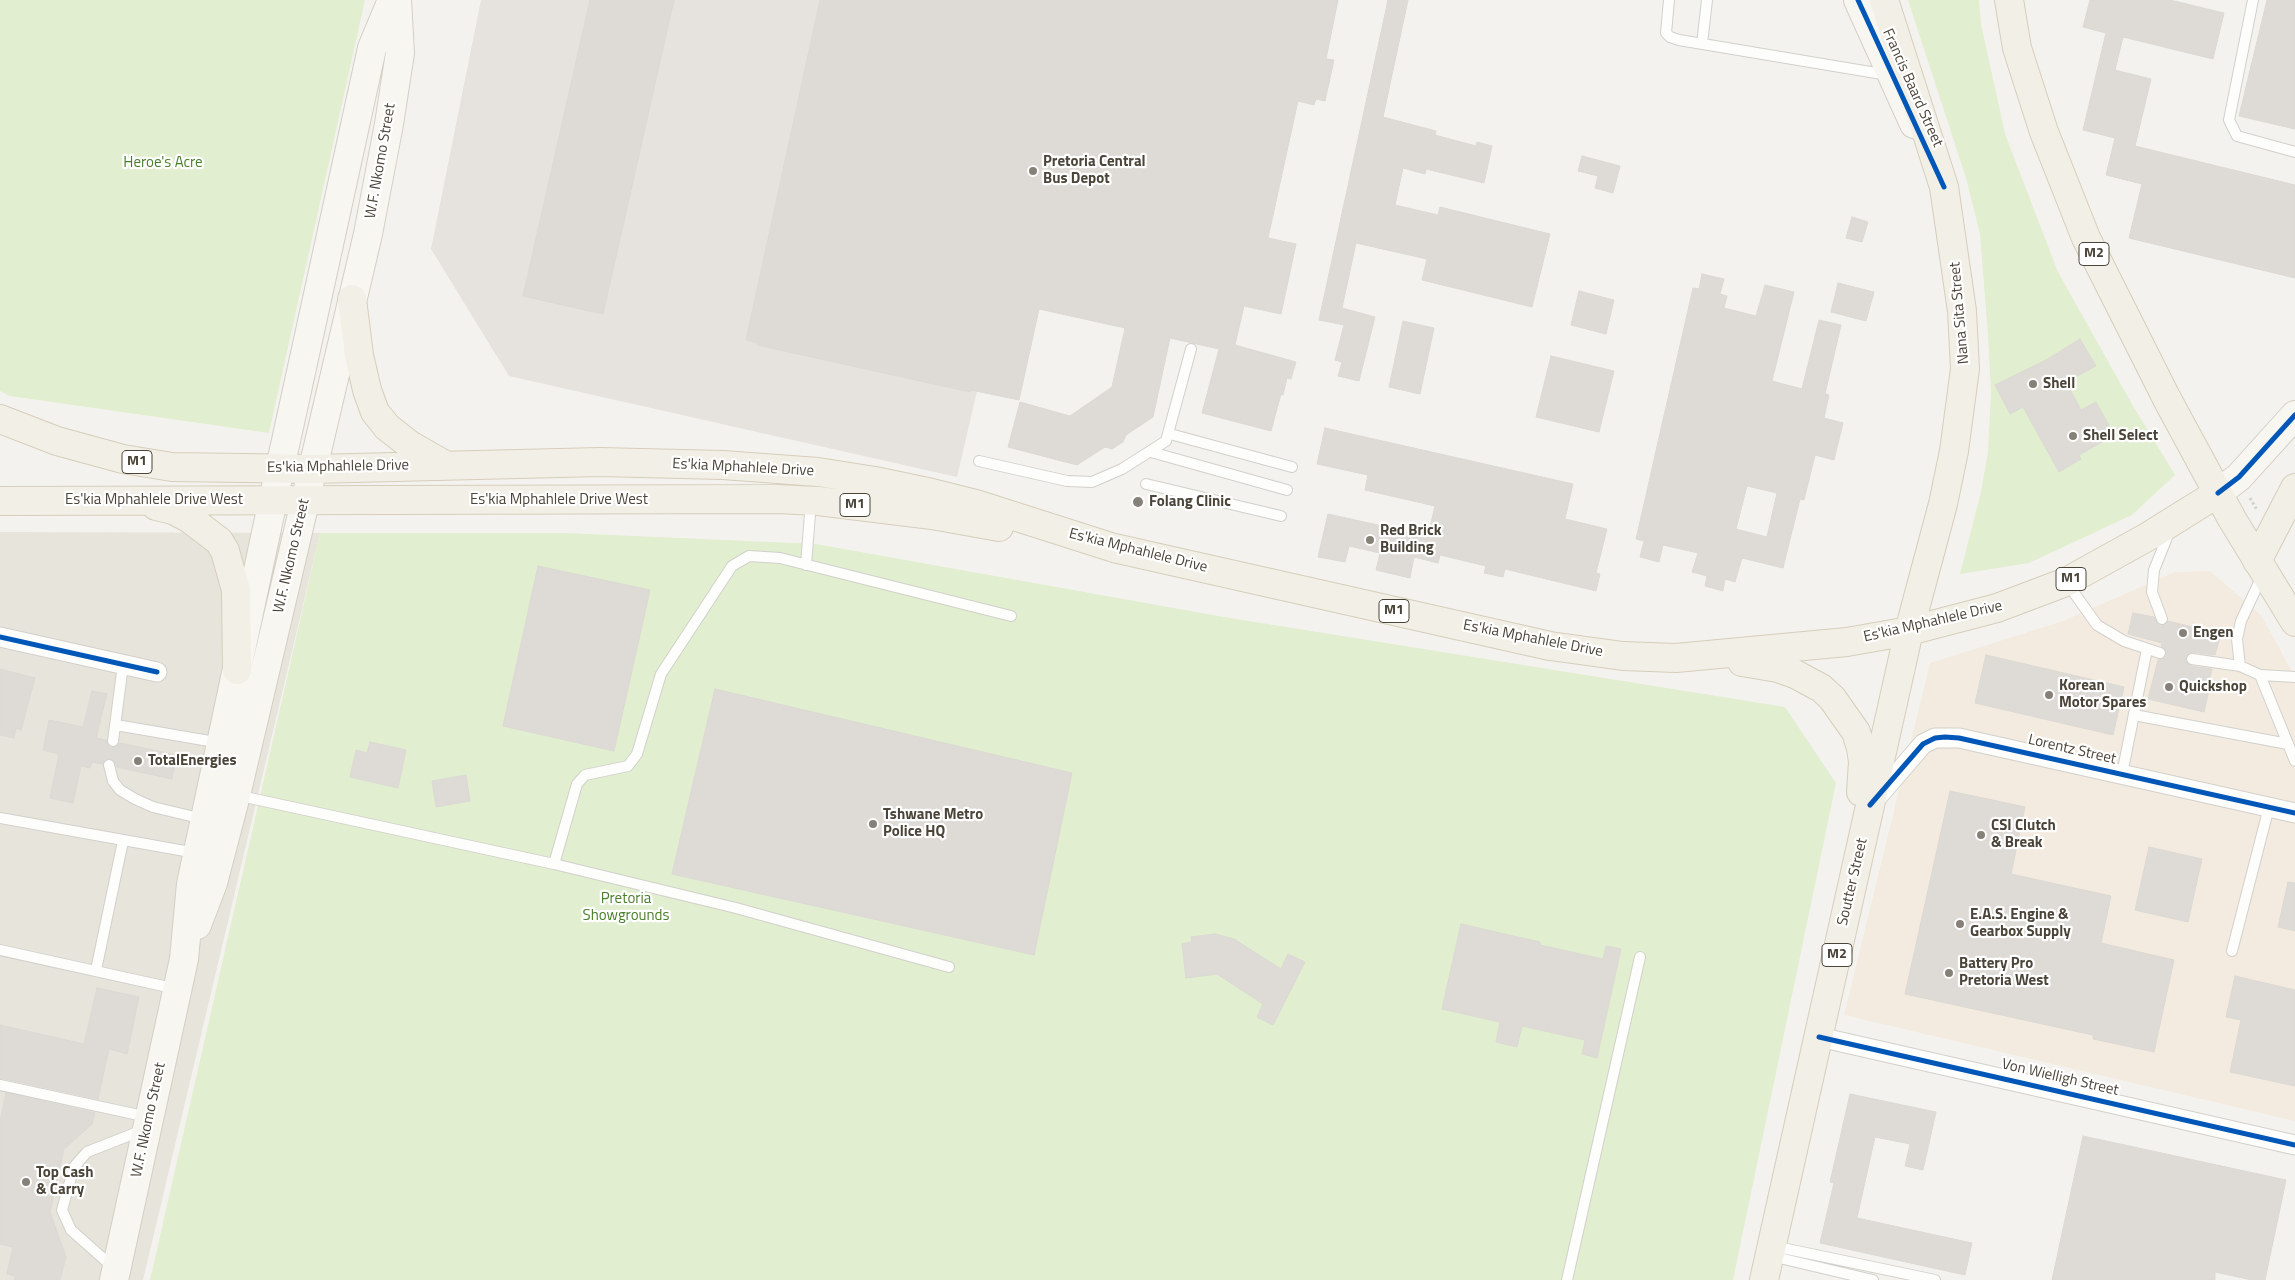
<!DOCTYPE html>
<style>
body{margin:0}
canvas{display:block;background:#f4f2ee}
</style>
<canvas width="2295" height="1280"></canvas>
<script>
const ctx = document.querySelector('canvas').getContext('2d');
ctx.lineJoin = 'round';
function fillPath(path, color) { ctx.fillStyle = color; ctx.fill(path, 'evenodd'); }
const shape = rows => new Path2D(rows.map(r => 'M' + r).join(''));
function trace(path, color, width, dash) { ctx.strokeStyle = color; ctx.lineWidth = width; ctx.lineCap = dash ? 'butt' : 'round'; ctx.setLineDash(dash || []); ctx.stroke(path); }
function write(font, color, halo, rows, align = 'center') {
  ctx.font = font + ' "Titillium Web",sans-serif'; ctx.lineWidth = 4.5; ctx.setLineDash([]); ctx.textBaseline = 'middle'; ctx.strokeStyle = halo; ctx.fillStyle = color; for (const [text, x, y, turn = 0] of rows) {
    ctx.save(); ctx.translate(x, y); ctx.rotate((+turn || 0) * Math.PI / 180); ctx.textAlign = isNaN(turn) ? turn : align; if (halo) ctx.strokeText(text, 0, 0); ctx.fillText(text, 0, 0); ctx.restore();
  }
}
const residential = shape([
 [0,532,320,533,143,1280,0,1280]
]);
const commercial = shape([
 [2210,571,2261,615,2295,677,2295,1121,1844,1015,1930,663,2063,621,2175,572]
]);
const industrial = shape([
 [481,0,820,0,746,340,758,343,757,345,970,392,971,389,977,391,957,477,509,376,431,249]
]);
const green = shape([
 [0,0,365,0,269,433,10,396,0,391],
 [1908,0,1979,0,1981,24,2005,134,2058,272,2133,406,2175,475,2132,515,2029,563,1960,574,1981,492,1988,452,1991,393,1988,335,1980,234,1966,178],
 [320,533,566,533,816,544,1224,617,1785,707,1836,783,1733,1280,150,1280]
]);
const building = shape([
 [590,0,674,0,603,314,523,296,590,0],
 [820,0,1338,0,1326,59,1334,60,1325,101,1316,99,1314,105,1298,101,1268,238,1296,244,1281,314,1244,306,1235,345,1296,362,1291,379,1287,378,1283,395,1281,394,1271,431,1202,413,1219,349,1170,338,1153,417,1126,435,1123,442,1112,449,1105,447,1077,465,1008,447,1020,402,1070,416,1112,387,1125,328,1039,309,1019,400,971,390,970,392,757,345,758,343,746,340,820,0],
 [1388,0,1408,0,1383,117,1436,131,1435,135,1476,146,1477,142,1492,146,1484,183,1426,169,1425,174,1403,168,1395,205,1438,215,1440,207,1550,234,1532,307,1422,280,1427,259,1356,243,1342,308,1375,317,1359,381,1338,376,1342,362,1335,360,1344,325,1319,320,1388,0],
 [2090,0,2170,0,2224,13,2213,59,2123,37,2115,70,2151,79,2135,146,2295,185,2295,278,2129,238,2142,184,2106,175,2115,138,2083,130,2106,33,2083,27,2090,0],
 [2267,0,2295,0,2295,129,2239,116,2267,0],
 [1582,156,1620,166,1613,193,1595,188,1598,176,1578,171,1582,156],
 [1852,217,1868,222,1862,242,1846,238,1852,217],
 [1702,274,1724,279,1720,294,1727,296,1724,308,1756,316,1765,285,1794,292,1772,381,1802,389,1819,320,1841,325,1825,394,1829,395,1824,418,1843,423,1834,460,1815,455,1804,500,1800,499,1783,568,1742,558,1735,582,1725,579,1723,591,1705,586,1707,576,1692,572,1698,553,1663,545,1659,562,1640,557,1644,541,1636,539,1693,288,1699,289,1702,274],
 [1747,486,1777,493,1767,537,1736,529,1747,486],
 [1838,283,1874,292,1866,321,1831,312,1838,283],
 [1579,291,1614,300,1606,334,1571,325,1579,291],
 [1403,321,1434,328,1420,394,1389,387,1403,321],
 [2080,339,2096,366,2066,382,2081,410,2096,402,2111,429,2106,432,2109,438,2079,455,2081,459,2059,472,2023,407,2010,414,1995,385,2046,360,2080,339],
 [1551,356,1614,371,1599,432,1536,417,1551,356],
 [1325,428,1573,484,1565,519,1607,529,1596,573,1600,574,1596,591,1505,569,1503,577,1484,573,1486,566,1440,555,1438,563,1414,557,1410,578,1376,570,1380,553,1349,546,1345,562,1318,557,1328,514,1428,536,1435,506,1365,490,1368,475,1317,464,1325,428],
 [538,566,650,590,614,751,503,726,538,566],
 [2133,613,2154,617,2160,626,2165,625,2168,621,2221,634,2215,655,2192,652,2185,658,2186,662,2191,666,2212,669,2209,681,2211,681,2204,712,2148,699,2158,660,2165,658,2167,652,2161,646,2162,643,2128,634,2133,613],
 [1986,655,2124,687,2113,735,1975,703,1986,655],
 [0,669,35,678,21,730,16,728,14,738,0,735,0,669],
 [715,689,1072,773,1034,955,672,874,715,689],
 [92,691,107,694,96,738,106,740,107,744,112,748,116,747,120,743,177,755,172,779,117,767,114,760,108,758,102,764,92,762,90,768,81,766,73,803,50,798,59,754,43,750,49,720,83,727,92,691],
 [370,742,406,750,398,788,350,777,356,750,367,753,370,742],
 [466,775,470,801,436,807,432,781,466,775],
 [1950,791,2025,807,2011,874,2111,896,2101,943,2174,960,2154,1052,2093,1039,2093,1035,1905,994,1950,791],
 [2149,847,2202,859,2188,922,2135,910,2149,847],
 [2288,882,2295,883,2295,931,2278,927,2288,882],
 [1461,924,1540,942,1540,945,1603,959,1606,946,1621,949,1597,1058,1582,1054,1585,1040,1522,1026,1517,1047,1496,1042,1500,1022,1442,1009,1461,924],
 [1215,934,1234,939,1281,969,1288,954,1305,962,1273,1025,1257,1017,1263,1004,1217,974,1186,978,1182,944,1192,942,1191,937,1215,934],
 [2235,976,2295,990,2295,1086,2230,1072,2241,1020,2226,1017,2235,976],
 [97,988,139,997,127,1054,109,1049,98,1099,0,1078,0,1025,84,1044,97,988],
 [6,1093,95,1113,92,1124,64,1149,50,1212,66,1257,60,1280,14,1280,15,1276,7,1274,13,1247,0,1244,0,1121,6,1093],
 [1850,1094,1936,1112,1923,1170,1905,1166,1910,1144,1875,1137,1857,1218,1972,1243,1965,1275,1820,1243,1834,1183,1830,1182,1850,1094],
 [2083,1136,2286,1180,2265,1280,2252,1280,2215,1272,2215,1280,2052,1280,2083,1136]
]);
const path = shape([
 [2250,498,2257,510]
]);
const lane = shape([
 [1669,0,1666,33,1670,37,1679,40,1888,75],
 [2253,0,2229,120,2237,136,2295,152],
 [1702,44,1707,0],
 [1170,434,1292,467],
 [1151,452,1287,490],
 [979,461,1067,481,1092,482,1122,469,1166,441,1191,349],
 [1146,484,1281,516],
 [806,565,811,501],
 [2262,576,2241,621,2237,639,2240,666,2260,675,2295,677],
 [2067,583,2097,625,2124,641,2160,653],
 [2162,619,2152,592,2154,570,2170,530],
 [2192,659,2240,666],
 [2260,675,2295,761],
 [2134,715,2288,744],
 [116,725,221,743],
 [113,741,123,665],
 [109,765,113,781,120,790,135,799,153,807,203,819],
 [2122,774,2147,649],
 [236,795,554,864,736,908,949,967],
 [0,818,196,853],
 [554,864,577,784,585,775,628,766,637,754,661,674,732,566,749,556,780,558,1011,616],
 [0,950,177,989],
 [2232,951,2269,807],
 [96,970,123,841],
 [0,1085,148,1117],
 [1773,1246,1935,1280],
 [1771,1256,1873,1280],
 [114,1268,71,1230,62,1210,74,1167,87,1152,143,1130],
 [1567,1280,1640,957]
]);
const street = shape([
 [0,637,157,672],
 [1873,802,1923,744,1935,738,1959,738,2295,813],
 [1819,1037,2295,1145]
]);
const secondary = shape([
 [1858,0,1914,124],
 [2218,493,2239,477,2295,415],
 [197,925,213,883,236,795,368,234,389,124,400,53,397,0],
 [114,1280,184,959,191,884,273,500,372,48,392,0]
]);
const primary = shape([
 [2009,0,2017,48,2044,132,2086,238,2167,399,2232,519,2295,622],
 [352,299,359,355,367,390,375,412,387,427,410,445,445,465],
 [0,419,57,441,123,459,172,467,313,469,600,462,723,465,818,472,875,481,932,493,976,504,1114,548,1550,646,1623,656,1676,658,1847,642,1909,631,1997,608,2066,582,2149,536,2218,493],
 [0,501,777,499,818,501,932,515,999,527],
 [156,506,173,510,190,519,219,541,225,551,236,590,237,670],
 [2257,561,2295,488],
 [1742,662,1778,668,1795,674,1821,688,1832,698,1856,732,1861,748,1863,762,1861,792],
 [1764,1280,1909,631,1943,504,1954,451,1965,369,1962,311,1944,187,1884,0]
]);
const cycleway = shape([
 [1858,0,1944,187],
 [2218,493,2239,477,2295,415],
 [0,637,157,672],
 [1870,805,1923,744,1935,738,1945,737,1959,738,2295,813],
 [1819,1037,2295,1145]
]);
const markers = [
 [1033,171,5,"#868178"],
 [2033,384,5,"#868178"],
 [2073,436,5,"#868178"],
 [1138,502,6,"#868178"],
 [1370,540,5,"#868178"],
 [2183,633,5,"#868178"],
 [2169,687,5,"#868178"],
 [2049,695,5,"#868178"],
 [138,761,5,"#868178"],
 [873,824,5,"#868178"],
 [1981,835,5,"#868178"],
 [1960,924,5,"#868178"],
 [1949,973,5,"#868178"],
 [26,1182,5,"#868178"]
];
const shields = [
 [2094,254,30],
 [137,462,30],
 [855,505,30],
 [2071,579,30],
 [1394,611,30],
 [1837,955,30]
];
const shieldNames = [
 ["M2",2094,254],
 ["M1",137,462],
 ["M1",855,505],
 ["M1",2071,579],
 ["M1",1394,611],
 ["M2",1837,955]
];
const streetNames = [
 ["Francis Baard Street",1912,88,66],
 ["W.F. Nkomo Street",381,161,-80],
 ["Nana Sita Street",1960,313,-95],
 ["Es'kia Mphahlele Drive",338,467,-1],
 ["Es'kia Mphahlele Drive",743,468,3],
 ["Es'kia Mphahlele Drive West",154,500],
 ["Es'kia Mphahlele Drive West",559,500],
 ["Es'kia Mphahlele Drive",1138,551,14],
 ["W.F. Nkomo Street",292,556,-77],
 ["Es'kia Mphahlele Drive",1933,622,-13],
 ["Es'kia Mphahlele Drive",1533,639,11],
 ["Lorentz Street",2072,750,13],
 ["Soutter Street",1853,882,-77],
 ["Von Wielligh Street",2060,1078,13],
 ["W.F. Nkomo Street",149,1120,-78]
];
const poiNames = [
 ["Pretoria Central",1043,162],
 ["Bus Depot",1043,179],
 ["Shell",2043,384],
 ["Shell Select",2083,436],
 ["Folang Clinic",1149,502],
 ["Red Brick",1380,531],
 ["Building",1380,548],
 ["Engen",2193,633],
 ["Korean",2059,686],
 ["Motor Spares",2059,703],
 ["Quickshop",2179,687],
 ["TotalEnergies",148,761],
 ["Tshwane Metro",883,815],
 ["Police HQ",883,832],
 ["CSI Clutch",1991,826],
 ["& Break",1991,843],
 ["E.A.S. Engine &",1970,915],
 ["Gearbox Supply",1970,932],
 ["Battery Pro",1959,964],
 ["Pretoria West",1959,981],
 ["Top Cash",36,1173],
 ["& Carry",36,1190]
];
const parkNames = [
 ["Heroe's Acre",163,163],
 ["Pretoria",626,899],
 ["Showgrounds",626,916]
];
fillPath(residential, '#e7e4dc');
fillPath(commercial, '#f3ebdf');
fillPath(industrial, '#e6e2de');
fillPath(green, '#e1eecf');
fillPath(building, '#dedbd6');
trace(building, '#dcd9d4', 1);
trace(lane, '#d2d0cb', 12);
trace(street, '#d2d0cb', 21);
trace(secondary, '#d3cfc5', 30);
trace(primary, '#d6cebb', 30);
trace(path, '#d3d2cc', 3, [2.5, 2.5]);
trace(lane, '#fdfdfc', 10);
trace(street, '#fdfdfc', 19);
trace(secondary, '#f7f6f1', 28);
trace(primary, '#f2efe6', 28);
trace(cycleway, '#0057b8', 5);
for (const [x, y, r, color] of markers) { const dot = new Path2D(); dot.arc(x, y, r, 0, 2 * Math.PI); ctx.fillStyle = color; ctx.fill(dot); trace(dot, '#fff', 2); }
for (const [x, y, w] of shields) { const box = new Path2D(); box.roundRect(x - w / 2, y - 11.5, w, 23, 4); ctx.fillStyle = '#fff'; ctx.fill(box); trace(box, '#4b4439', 1); }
write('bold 14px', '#4b4439', null, shieldNames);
write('15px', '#4b4439', '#fff', streetNames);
write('bold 15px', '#4b4439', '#fff', poiNames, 'left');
write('15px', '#4a7f2a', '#fff', parkNames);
</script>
